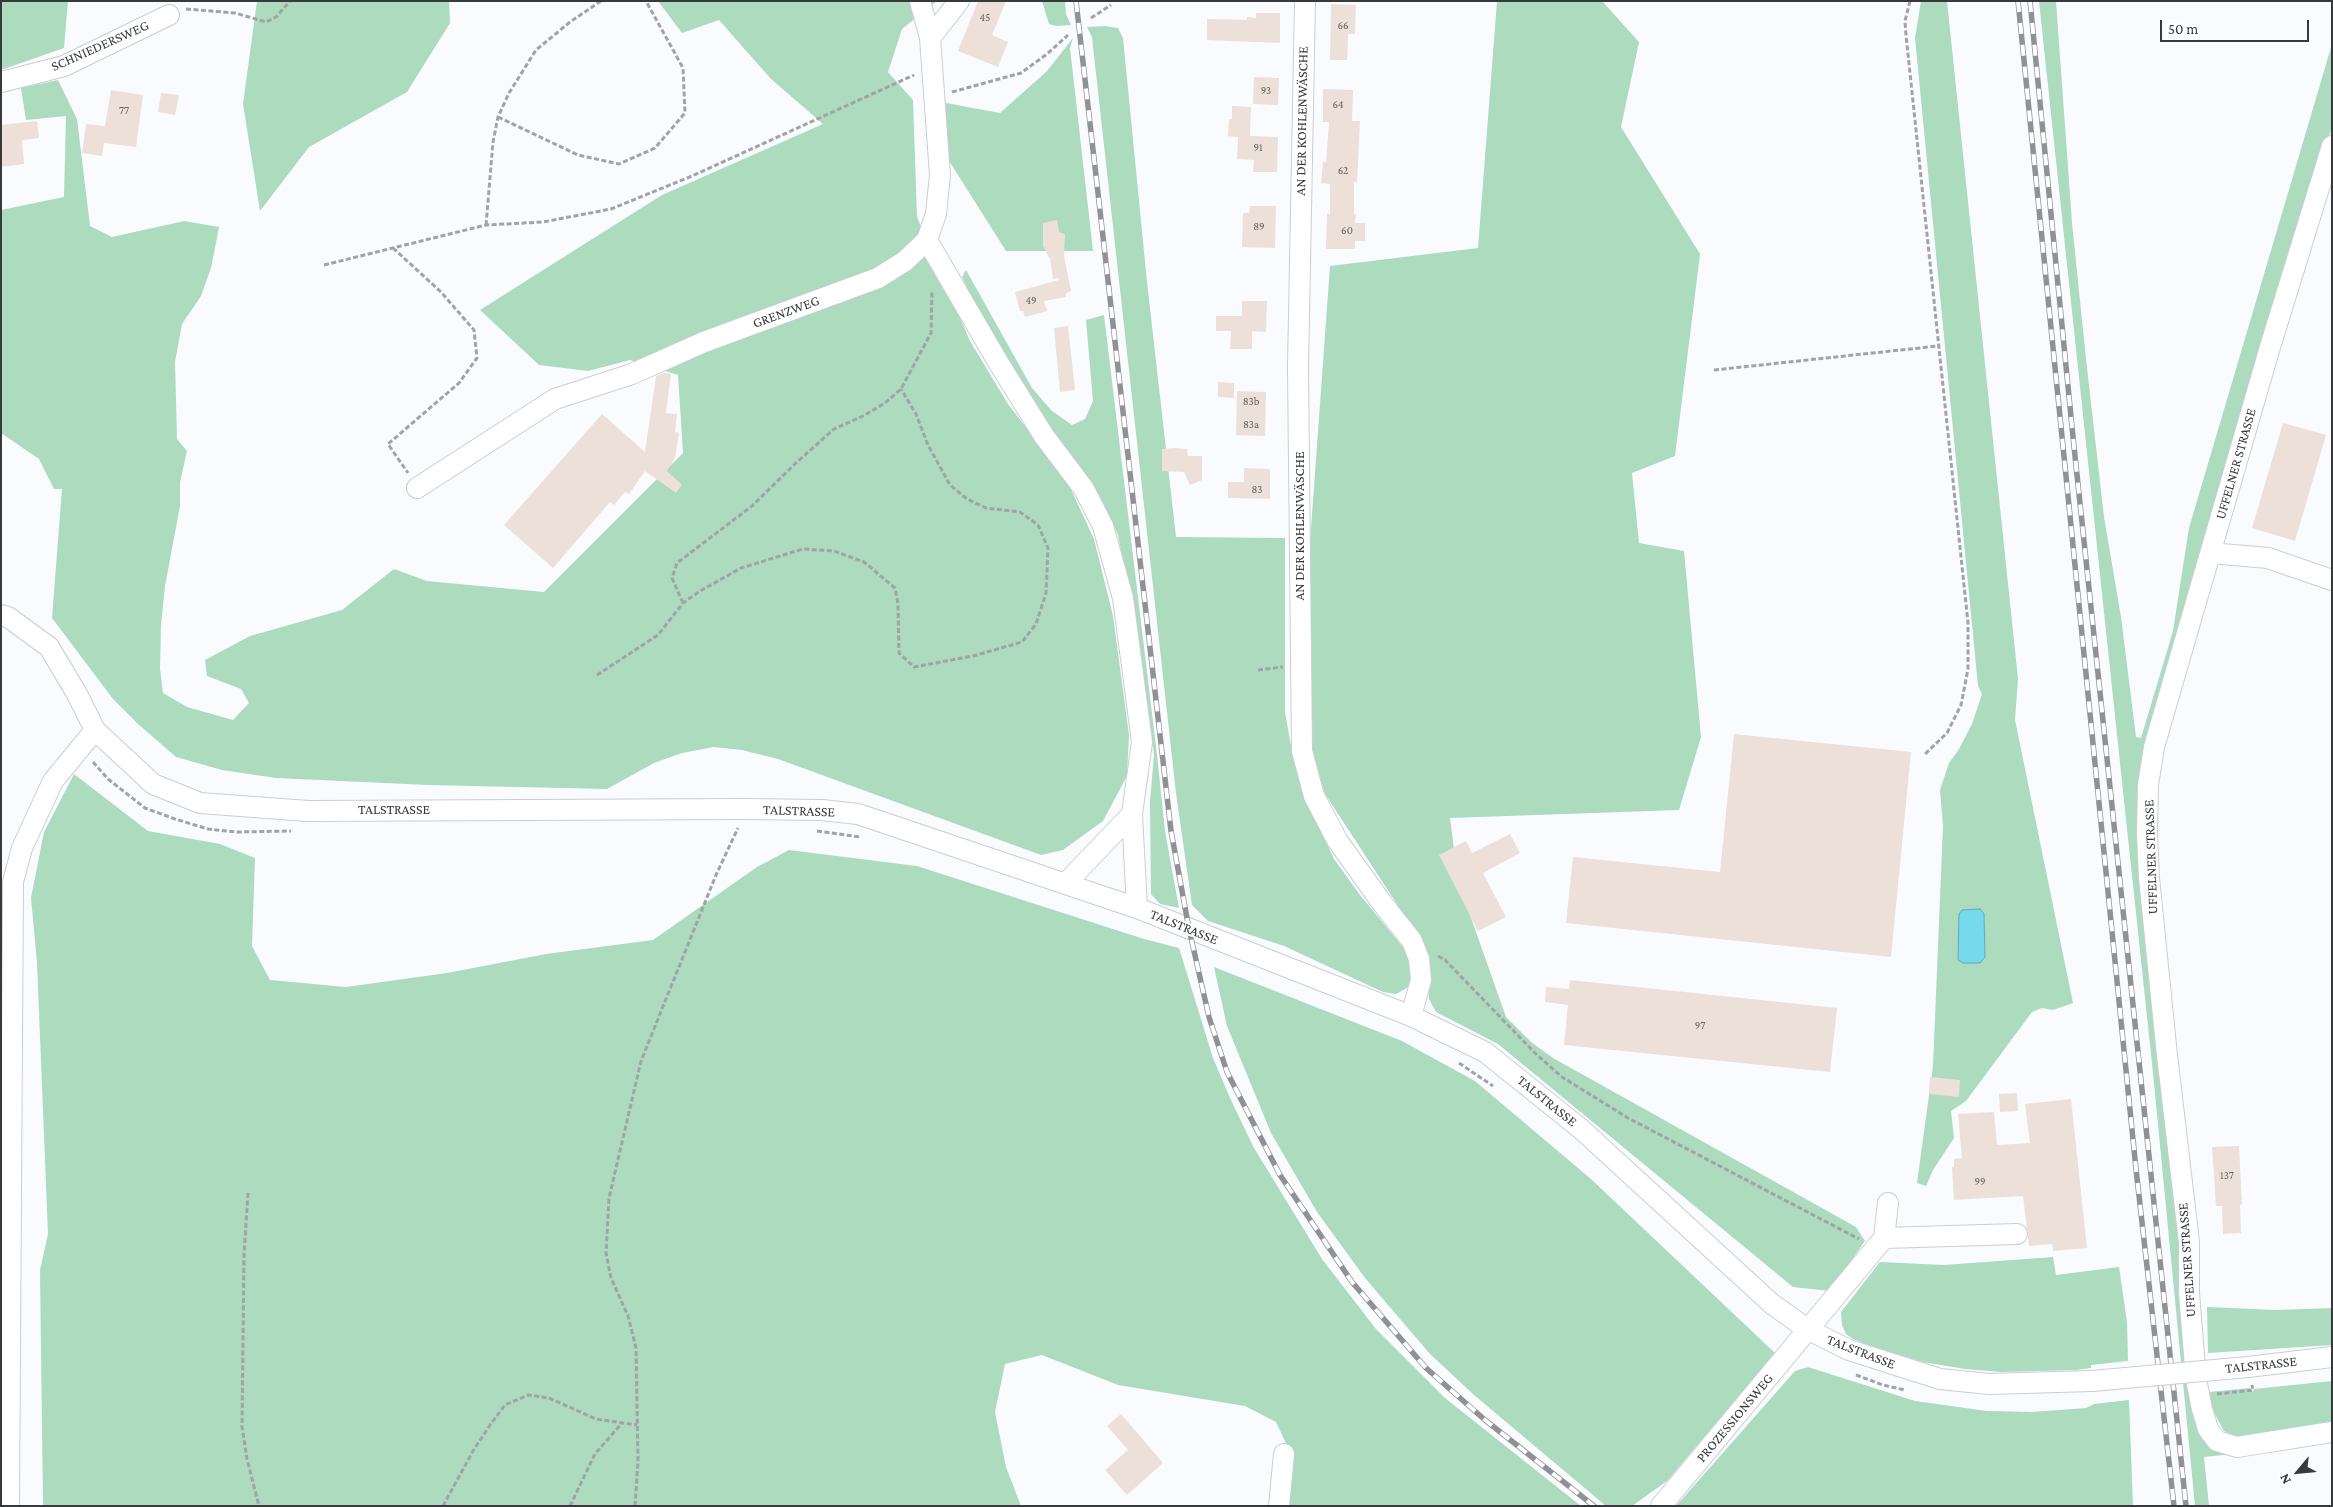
<!DOCTYPE html>
<meta charset="utf-8">
<style>
body{margin:0}
#map{position:relative;width:2333px;height:1507px;overflow:hidden;background:#fafbfe;font-family:"Crimson Pro",serif}
canvas{display:block}
.frame{position:absolute;inset:0;border:2px solid #37393d;pointer-events:none}
.north{position:absolute;left:2273px;top:1447px;width:50px;height:50px;-webkit-text-stroke:4px #fff;paint-order:stroke;rotate:242deg;font-size:14px;font-weight:700;line-height:20px;text-align:center;color:#37393d}
.north::after{content:'';display:block;margin:auto;width:18px;height:22px;background:#37393d;clip-path:polygon(50% 0,100% 100%,50% 72%,0 100%)}
.scale{position:absolute;left:2160px;top:20px;width:149px;height:22px;box-sizing:border-box;border:2px solid #37393d;border-top:0;padding-left:6px;font-size:15px;line-height:18px;white-space:nowrap;color:#37393d;-webkit-text-stroke:4px #fff;paint-order:stroke}
</style>
<div id="map">
<canvas width="2333" height="1507"></canvas>
<div class="frame"></div>
<div class="north">N</div>
<div class="scale">50 m</div>
</div>
<script>
const ctx = document.querySelector('canvas').getContext('2d');
ctx.lineJoin = 'round';
function fillPath(path, color) { ctx.fillStyle = color; ctx.fill(path, 'evenodd'); }
const shape = rows => new Path2D(rows.map(r => 'M' + r).join(''));
function trace(path, color, width, dash) { ctx.strokeStyle = color; ctx.lineWidth = width; ctx.lineCap = dash ? 'butt' : 'round'; ctx.setLineDash(dash || []); ctx.stroke(path); }
function write(font, color, halo, rows, align = 'center') {
  ctx.font = font + ' "Crimson Pro",serif'; ctx.lineWidth = 4; ctx.setLineDash([]); ctx.textBaseline = 'middle'; ctx.strokeStyle = halo; ctx.fillStyle = color; for (const [text, x, y, turn = 0] of rows) {
    ctx.save(); ctx.translate(x, y); ctx.rotate((+turn || 0) * Math.PI / 180); ctx.textAlign = isNaN(turn) ? turn : align; if (halo) ctx.strokeText(text, 0, 0); ctx.fillText(text, 0, 0); ctx.restore();
  }
}
const green = shape([
 [1,1,68,1,64,48,1,70],
 [257,1,449,1,450,23,407,92,309,147,260,211,243,104],
 [658,1,937,1,902,29,888,72,913,100,917,217,970,341,1008,404,1067,481,1094,539,1113,616,1129,735,1127,776,1103,821,1063,850,1041,855,778,759,742,750,714,747,682,753,654,763,607,789,428,785,276,778,222,770,176,757,138,724,113,699,52,618,62,489,54,489,39,459,1,433,1,210,64,197,66,116,26,120,21,88,58,80,77,119,90,226,112,237,184,221,219,227,211,268,201,296,182,324,175,362,177,439,187,451,180,482,180,506,165,586,161,625,160,669,163,693,187,707,233,720,249,703,241,689,207,676,205,660,250,636,342,610,394,569,427,581,544,592,683,453,678,375,630,360,588,371,539,365,480,310,662,195,823,124,771,79,719,20,682,33],
 [1042,1,1065,1,1066,14,1071,25,1056,26,1049,24],
 [1497,1,1602,1,1639,42,1621,127,1700,254,1675,456,1632,473,1639,543,1684,551,1701,737,1679,810,1450,818,1458,881,1506,1017,1531,1042,1553,1058,1856,1227,1865,1241,1830,1291,1793,1287,1498,1044,1436,1012,1429,999,1427,950,1325,794,1313,752,1307,700,1311,567,1310,542,1330,266,1478,248],
 [1921,1,1947,1,2018,679,2015,720,2073,1003,2053,1010,2042,1008,2032,1012,1966,1101,1951,1111,1954,1138,1933,1170,1926,1186,1917,1183,1933,1066,1943,826,1940,790,1949,763,1959,749,1972,724,1982,694,1978,686,1915,38],
 [2039,1,2056,1,2072,223,2086,359,2104,517,2121,617,2136,737,2141,738,2173,631,2189,528,2332,44,2332,127,2213,526,2147,769,2172,1165,2197,1415,2233,1454,2204,1457,2209,1506,2195,1506,2153,1073],
 [1105,26,1118,28,1123,38,1147,282,1176,537,1285,538,1285,712,1294,763,1304,796,1334,859,1360,895,1407,952,1415,966,1413,978,1407,988,1396,994,1383,992,1284,946,1208,921,1192,905,1176,793,1092,37,1087,27],
 [1073,38,1070,48,1093,251,1006,251,946,156,941,102,1000,113,1047,71],
 [966,270,1032,388,1052,411,1072,425,1085,419,1093,401,1086,320,1104,315,1157,755,1165,831,1179,908,1160,904,1151,894,1150,802,1154,755,1140,653,1118,535,1105,507,1001,358,962,277],
 [74,774,148,831,220,844,255,858,252,946,270,980,346,987,447,973,546,954,653,940,757,867,789,850,917,866,1144,939,1179,948,1213,1058,1230,1098,1254,1148,1322,1259,1376,1329,1445,1398,1581,1506,1285,1506,1291,1454,1276,1422,1245,1406,1118,1385,1042,1355,1005,1364,995,1412,1006,1467,1021,1506,43,1506,40,1270,48,1234,37,962,31,898,44,832],
 [1214,967,1402,1041,1475,1081,1591,1179,1775,1353,1667,1481,1632,1506,1606,1506,1474,1395,1430,1354,1365,1278,1317,1212,1271,1133,1227,1026],
 [2053,1257,2056,1275,2119,1267,2127,1322,2128,1361,2091,1365,2091,1368,2076,1370,2001,1372,1965,1369,1923,1362,1878,1349,1853,1339,1846,1334,1842,1325,1841,1312,1880,1262,1944,1265],
 [2207,1307,2276,1310,2332,1308,2332,1345,2208,1353],
 [1808,1367,1915,1401,1987,1411,2032,1412,2086,1408,2094,1404,2129,1400,2133,1506,1676,1506,1795,1371],
 [2332,1381,2332,1426,2243,1440,2224,1431,2211,1407,2209,1392,2250,1388,2253,1392,2254,1389]
]);
const water = shape([
 [1980,909,1984,914,1985,957,1980,963,1963,963,1958,960,1959,914,1962,910,1980,909]
]);
const building = shape([
 [978,1,1006,1,992,35,1008,42,998,67,958,51],
 [1331,4,1356,5,1355,34,1348,34,1347,60,1330,60],
 [1256,13,1280,13,1280,43,1207,40,1207,19,1247,20,1247,17,1256,18],
 [1254,77,1279,78,1278,105,1253,104],
 [1323,89,1353,90,1352,121,1360,121,1357,182,1354,182,1354,214,1356,214,1355,223,1365,223,1365,241,1355,241,1355,249,1326,249,1327,214,1330,214,1330,184,1321,183,1323,162,1326,162,1329,122,1323,122],
 [111,90,143,95,136,147,104,143,102,156,82,153,86,124,105,126],
 [161,93,179,95,175,115,158,112],
 [1232,106,1251,107,1250,136,1278,137,1277,172,1253,172,1254,160,1237,159,1238,137,1228,136,1229,119,1232,119],
 [37,121,39,138,22,140,24,164,1,167,1,125],
 [1250,206,1276,206,1275,248,1242,247,1243,213,1249,213],
 [1057,220,1059,232,1065,234,1064,256,1071,291,1066,293,1066,297,1044,301,1047,311,1025,317,1023,311,1020,311,1015,292,1059,280,1058,278,1053,279,1050,259,1043,246,1043,223],
 [1242,301,1267,301,1266,332,1252,331,1252,349,1230,349,1231,331,1216,331,1216,316,1242,316],
 [1068,326,1075,390,1060,392,1054,328],
 [664,373,671,374,666,413,677,414,675,432,679,433,675,458,667,471,682,485,676,493,645,471,629,494,625,492,614,505,610,502,553,568,504,525,602,414,645,452,656,376],
 [1218,382,1234,383,1234,398,1218,397],
 [1237,391,1266,392,1265,436,1236,435],
 [2283,423,2326,435,2295,541,2252,528],
 [1174,448,1187,449,1188,456,1202,456,1202,480,1190,485,1184,472,1162,471,1162,449],
 [1244,468,1270,469,1270,499,1228,498,1228,482,1244,482],
 [1734,734,1911,752,1891,957,1566,923,1573,857,1720,872],
 [1510,834,1520,853,1483,873,1506,917,1478,931,1439,855,1466,841,1472,853],
 [1570,980,1837,1008,1830,1072,1564,1045,1568,1005,1545,1002,1546,987,1569,989],
 [1930,1077,1960,1080,1959,1097,1929,1094],
 [2017,1093,2018,1111,2000,1112,1999,1094],
 [2071,1099,2087,1248,2053,1251,2052,1244,2029,1246,2023,1196,1954,1200,1952,1167,1954,1167,1954,1159,1962,1158,1958,1114,1994,1112,1997,1145,2030,1143,2025,1104],
 [2239,1146,2242,1204,2240,1205,2241,1233,2223,1234,2222,1206,2216,1206,2212,1147],
 [1121,1414,1163,1463,1127,1495,1105,1470,1128,1450,1107,1426]
]);
const path = shape([
 [1910,1,1905,21,1906,35,1968,623,1968,669,1961,705,1947,733,1925,754],
 [186,9,235,13,266,22,276,17,290,1],
 [1091,18,1111,5],
 [952,92,1021,73,1047,54,1068,35],
 [498,117,578,155,619,164,655,148,685,113,683,68,646,1],
 [486,225,493,142,498,117,509,93,536,50,570,22,601,1],
 [393,248,441,292,474,330,477,358,459,383,388,444,408,473],
 [324,265,486,225,543,222,611,209,692,176,914,75],
 [1714,370,1938,346],
 [683,603,672,578,677,563,752,506,796,463,834,429,863,416,885,403,901,389,931,333,932,291],
 [1258,670,1283,667],
 [597,675,658,635,683,603,700,591,741,568,803,549,834,551,864,562,895,588,898,604,899,653,914,667,973,656,1022,642,1036,624,1046,593,1048,548,1038,525,1020,512,986,508,967,499,950,485,928,445,916,414,901,389],
 [93,762,108,779,145,808,175,819,208,829,237,832,291,831],
 [817,831,860,837],
 [1438,956,1445,960,1535,1053,1562,1077,1628,1118,1859,1239],
 [1459,1063,1493,1086],
 [248,1193,244,1255,242,1427,247,1459,259,1506],
 [1856,1375,1883,1385,1905,1390],
 [2217,1394,2253,1390,2252,1385],
 [443,1506,473,1451,490,1425,505,1405,528,1395,549,1398,596,1419,637,1425],
 [570,1506,595,1454,622,1423],
 [635,1506,638,1461,636,1348,628,1316,611,1278,606,1253,609,1198,641,1061,716,875,738,828]
]);
const minor = shape([
 [1305,1,1298,367,1302,751,1314,796,1337,840,1382,903,1412,941,1419,959,1421,980,1411,1016],
 [930,38,959,1],
 [1,82,64,66,169,15],
 [2332,146,2270,347,2154,747,2148,785,2147,833,2149,878,2167,1055,2189,1242,2189,1293,2196,1379,2202,1409,2208,1429,2217,1441,2237,1447,2332,1432],
 [927,240,998,362,1044,436,1084,489,1103,526,1123,598,1142,742,1132,814,1137,908],
 [417,488,555,399,632,374,704,342,878,278,905,261,927,240,936,214,940,175,930,38,920,1],
 [2210,553,2268,558,2332,580],
 [1,615,8,617,49,647,77,694,95,730,153,784,200,803,308,811,743,809,822,810,858,814,1137,908,1411,1016,1485,1052,1581,1129,1772,1304,1807,1329,1849,1350,1940,1379,1989,1384,2092,1381],
 [1066,883,1132,814],
 [1884,1238,2017,1234],
 [2248,1367,2332,1357],
 [9,1506,13,882,22,848,53,781,95,730],
 [1279,1506,1284,1454],
 [1661,1506,1884,1238,1888,1203]
]);
const rail = shape([
 [1076,1,1171,831,1189,929,1209,1017,1227,1072,1280,1175,1352,1282,1426,1368,1485,1420,1594,1506],
 [2018,1,2136,1169,2174,1506],
 [2030,1,2073,437,2186,1506]
]);
const minorBridge = shape([
 [2092,1381,2248,1367]
]);
const numberNames = [
 ["45",985,18],
 ["66",1343,26],
 ["93",1266,91],
 ["64",1338,105],
 ["77",124,111],
 ["91",1258,148],
 ["62",1343,171],
 ["89",1259,227],
 ["60",1347,231],
 ["49",1031,301],
 ["83b",1251,402],
 ["83a",1251,425],
 ["83",1257,490],
 ["97",1700,1026],
 ["137",2227,1176],
 ["99",1980,1182]
];
const streetNames = [
 ["SCHNIEDERSWEG",100,46,-24],
 ["AN DER KOHLENWÄSCHE",1302,121,-89],
 ["GRENZWEG",786,312,-20],
 ["UFFELNER STRASSE",2236,464,-74],
 ["AN DER KOHLENWÄSCHE",1300,526,-90],
 ["TALSTRASSE",394,810],
 ["TALSTRASSE",799,811,2],
 ["UFFELNER STRASSE",2151,857,-92],
 ["TALSTRASSE",1184,927,22],
 ["TALSTRASSE",1547,1101,39],
 ["UFFELNER STRASSE",2187,1260,-94],
 ["TALSTRASSE",1861,1352,21],
 ["TALSTRASSE",2261,1365,-6],
 ["PROZESSIONSWEG",1735,1418,-50]
];
fillPath(green, '#acdbbd');
fillPath(water, '#76d9ee');
trace(water, '#63a9b9', 1);
fillPath(building, '#ece0d9');
trace(minor, '#c9cdd8', 22);
trace(path, '#a2a3a6', 3, [5, 2.5]);
trace(minor, '#fff', 20);
trace(rail, '#909195', 5.5);
trace(rail, '#fff', 4, [11]);
trace(minorBridge, '#c9cdd8', 22, []);
trace(minorBridge, '#fff', 20);
write('11px', '#646364', null, numberNames);
write('14px', '#37393d', '#fff', streetNames);
</script>
